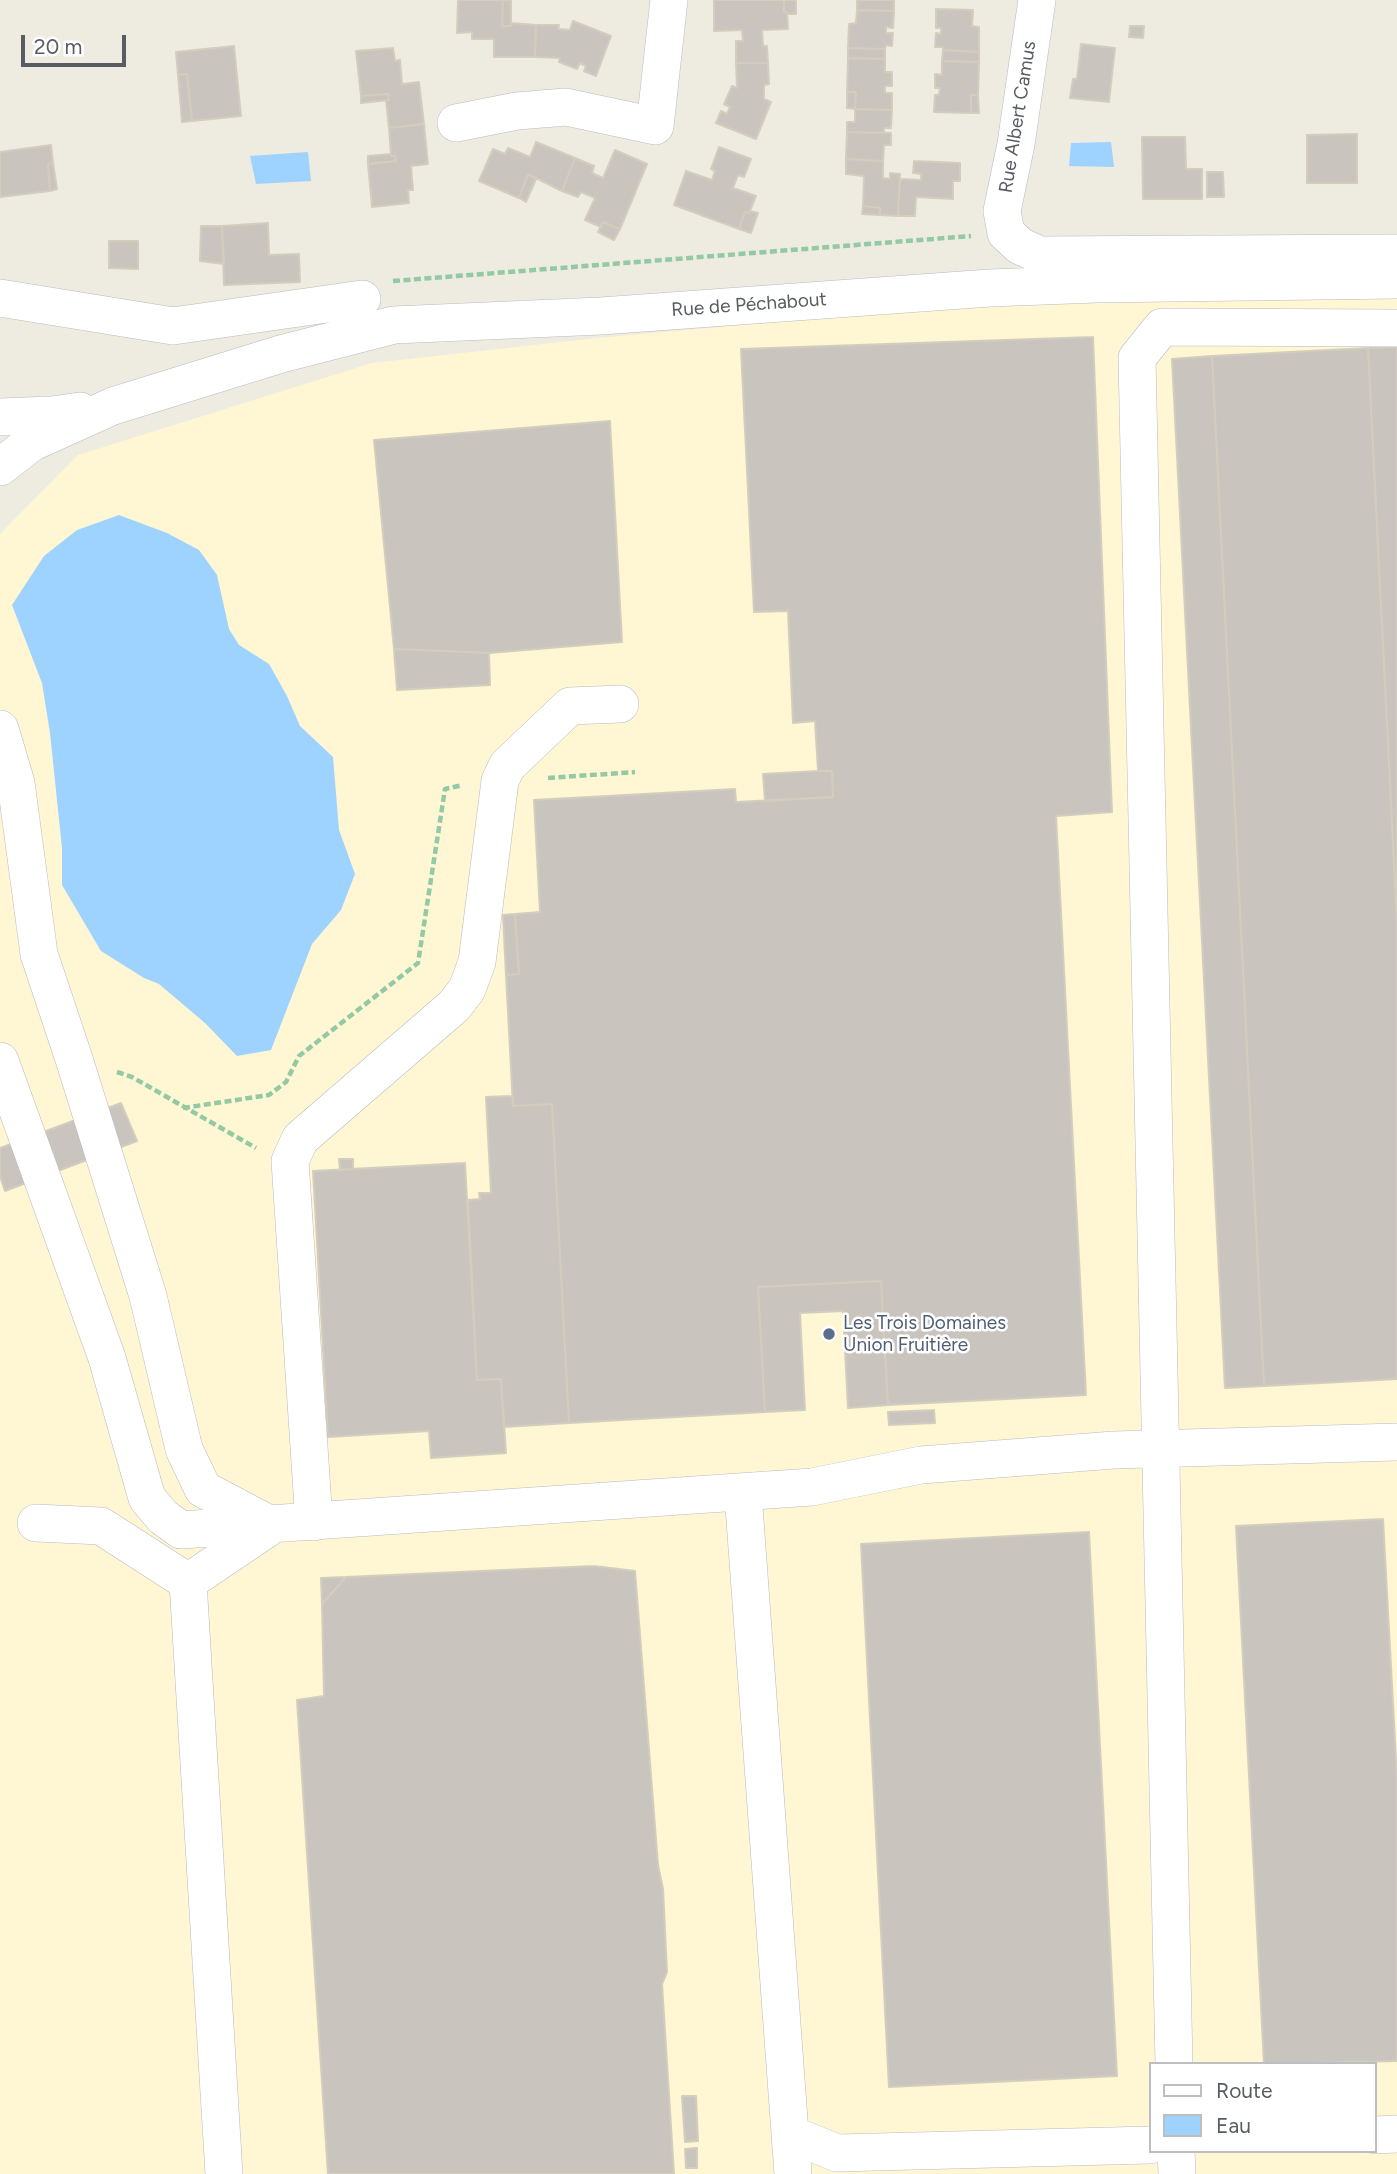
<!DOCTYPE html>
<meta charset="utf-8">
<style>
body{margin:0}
#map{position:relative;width:1397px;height:2174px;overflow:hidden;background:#eeebe0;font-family:Figtree,sans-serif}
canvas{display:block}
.legend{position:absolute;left:1149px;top:2062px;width:228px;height:91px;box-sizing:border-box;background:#fff;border:2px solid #bdbec1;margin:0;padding:9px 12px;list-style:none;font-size:21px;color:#595d63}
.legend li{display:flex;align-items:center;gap:14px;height:35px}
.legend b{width:35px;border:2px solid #bdbec1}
.scale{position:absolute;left:21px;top:35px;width:105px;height:32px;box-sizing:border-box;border:4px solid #595d63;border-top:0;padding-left:9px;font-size:21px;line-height:24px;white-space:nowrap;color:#595d63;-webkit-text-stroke:5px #fff;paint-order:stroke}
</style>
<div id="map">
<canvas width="1397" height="2174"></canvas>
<ul class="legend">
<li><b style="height:9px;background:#fff"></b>Route</li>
<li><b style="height:19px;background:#9fd3ff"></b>Eau</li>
</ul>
<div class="scale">20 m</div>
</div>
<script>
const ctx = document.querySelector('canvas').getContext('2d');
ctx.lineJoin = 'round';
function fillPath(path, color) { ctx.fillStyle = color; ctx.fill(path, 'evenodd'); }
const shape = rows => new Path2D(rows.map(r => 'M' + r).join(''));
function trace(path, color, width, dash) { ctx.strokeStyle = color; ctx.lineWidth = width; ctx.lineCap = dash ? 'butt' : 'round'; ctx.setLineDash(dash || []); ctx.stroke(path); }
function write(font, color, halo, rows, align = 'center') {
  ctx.font = font + ' Figtree,sans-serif'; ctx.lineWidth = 5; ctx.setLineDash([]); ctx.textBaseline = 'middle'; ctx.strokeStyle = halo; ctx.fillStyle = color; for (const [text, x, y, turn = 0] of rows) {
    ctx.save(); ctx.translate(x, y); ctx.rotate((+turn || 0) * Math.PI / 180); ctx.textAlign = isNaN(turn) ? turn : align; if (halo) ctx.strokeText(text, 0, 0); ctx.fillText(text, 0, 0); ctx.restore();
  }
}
const commercial = shape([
 [1397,298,1397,2174,0,2174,0,534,78,455,372,363,597,338,1012,301],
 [1150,2064,1374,2064,1374,2151,1150,2151]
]);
const water = shape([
 [1111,142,1114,167,1069,166,1071,143],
 [308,152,311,181,256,184,250,156],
 [119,515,167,533,199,550,217,575,229,629,239,645,269,664,287,696,300,726,333,757,339,830,355,874,341,910,312,944,271,1050,237,1056,205,1023,159,984,144,978,101,951,62,885,62,848,50,733,42,683,12,605,44,556,77,530]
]);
const building = shape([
 [458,0,503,0,502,26,511,26,511,23,536,25,535,57,494,57,494,39,472,39,472,32,457,33,458,0],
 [503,0,511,0,511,26,502,26,503,0],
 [714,0,784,0,784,12,787,12,788,29,762,30,763,46,767,46,768,63,736,63,736,41,743,41,742,30,714,31,714,0],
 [784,0,796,0,796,14,788,14,787,12,784,12,784,0],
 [857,0,894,0,894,11,857,10,857,0],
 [936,9,973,10,972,26,979,27,979,52,943,50,943,47,935,47,936,33,941,34,941,28,936,28,936,9],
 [857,10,894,11,893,28,886,27,886,33,893,33,892,46,886,45,885,49,848,48,849,24,856,23,857,10],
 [573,21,611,36,596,76,584,71,586,66,580,63,577,69,559,62,560,58,535,57,536,25,559,25,558,29,570,30,573,21],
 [1130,26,1144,26,1143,38,1129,37,1130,26],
 [1081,44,1115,48,1109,102,1070,98,1073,79,1077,79,1081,44],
 [234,46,241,116,192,121,187,74,178,75,176,52,234,46],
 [393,48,395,61,400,60,402,84,419,82,424,124,389,128,386,100,389,100,388,94,361,96,356,51,393,48],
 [848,48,885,49,885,59,848,58,848,48],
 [943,50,979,52,979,62,942,61,943,50],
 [848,58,885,59,885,72,892,72,892,86,885,86,885,93,892,93,892,110,855,109,856,92,847,92,848,58],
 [942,61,979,62,978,95,971,95,971,113,934,112,935,95,939,95,940,88,935,88,935,74,942,75,942,61],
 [736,63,768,63,769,84,764,85,764,99,771,102,756,139,716,123,721,111,727,114,730,107,724,104,732,86,737,88,736,63],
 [187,74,192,121,182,122,178,75,187,74],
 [847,92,856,92,855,109,847,108,847,92],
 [388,94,389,100,361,103,361,96,388,94],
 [971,95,978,95,979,113,971,113,971,95],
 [855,109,892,110,891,128,884,128,884,133,847,132,847,122,855,122,855,109],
 [424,124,428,164,411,166,413,190,408,190,409,203,372,207,368,164,396,161,395,156,391,156,389,128,424,124],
 [847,132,891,133,891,145,884,145,883,161,846,159,847,132],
 [1357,134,1357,183,1307,183,1307,135,1357,134],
 [1142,137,1185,137,1186,169,1202,169,1202,199,1143,199,1142,137],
 [536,142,575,158,562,191,528,174,519,198,479,181,493,149,505,154,508,148,530,157,536,142],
 [51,145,53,163,48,164,50,191,0,197,0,152,51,145],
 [719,147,751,159,744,177,738,175,733,188,756,196,749,213,745,212,739,229,674,205,686,171,712,180,715,171,711,169,719,147],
 [615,150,647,164,620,229,603,222,601,227,585,220,595,198,581,192,578,197,562,191,575,158,594,166,592,173,603,178,615,150],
 [391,154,391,156,395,156,396,161,368,164,368,156,391,154],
 [846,159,883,161,883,178,890,179,890,173,900,174,898,216,880,215,880,208,863,206,864,176,846,174,846,159],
 [914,161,960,163,960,181,953,181,953,199,916,197,915,216,898,216,900,179,921,180,921,174,913,173,914,161],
 [53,163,57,189,50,191,48,164,53,163],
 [1207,172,1223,172,1224,197,1207,197,1207,172],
 [528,174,536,179,526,202,519,198,528,174],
 [863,206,880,208,880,215,862,214,863,206],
 [750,211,758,213,751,233,739,229,745,212,749,213,750,211],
 [603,222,620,229,614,240,598,232,603,222],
 [268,223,269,255,299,254,300,282,224,285,222,226,268,223],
 [201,226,222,226,224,264,200,261,201,226],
 [109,241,138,241,138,269,109,268,109,241],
 [1093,337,1112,812,1056,816,1086,1395,888,1405,881,1281,758,1287,765,1412,569,1423,552,1104,513,1106,506,975,519,974,515,914,540,912,534,800,735,789,736,802,833,797,832,771,818,771,815,721,793,723,788,611,754,612,741,349,1093,337],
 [1397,347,1397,922,1368,348,1397,347],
 [1368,348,1397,922,1397,1379,1264,1386,1212,356,1368,348],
 [1212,356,1264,1386,1225,1388,1172,359,1212,356],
 [610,421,622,642,489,653,394,649,374,440,610,421],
 [394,649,489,653,490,685,397,690,394,649],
 [818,771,832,771,833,797,765,801,763,774,818,771],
 [515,914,519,974,506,975,503,915,515,914],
 [513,1096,513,1106,552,1104,569,1423,504,1427,501,1379,477,1380,468,1200,480,1199,479,1193,491,1193,486,1097,513,1096],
 [121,1103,137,1141,5,1191,0,1176,0,1148,121,1103],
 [339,1159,353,1159,353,1169,340,1170,339,1159],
 [465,1163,477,1380,501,1379,506,1453,431,1458,429,1431,328,1437,313,1171,465,1163],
 [881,1281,888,1405,848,1408,843,1311,800,1313,805,1410,765,1412,758,1287,881,1281],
 [934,1410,935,1423,889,1425,888,1412,934,1410],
 [1383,1519,1397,1778,1397,2061,1264,2064,1236,1526,1383,1519],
 [1089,1532,1117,2076,889,2087,861,1544,1089,1532],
 [594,1566,635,1571,658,1865,663,1889,667,1972,662,1984,674,2174,328,2174,297,1700,324,1696,322,1604,346,1577,594,1566],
 [346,1577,322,1604,321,1578,346,1577],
 [682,2096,696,2096,698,2141,685,2142,682,2096],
 [697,2148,697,2168,686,2168,685,2149,697,2148]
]);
const path = shape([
 [393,281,971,236],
 [548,778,635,772],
 [117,1072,132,1077,256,1148],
 [183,1108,269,1095,286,1082,299,1056,418,963,445,789,463,785]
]);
const minor = shape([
 [1037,0,1016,144,1002,211,1006,233,1020,246,1040,255,1397,253],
 [456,123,517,111,566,107,655,126,669,0],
 [0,298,173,326,362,299],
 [0,417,52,415,80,411],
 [0,467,31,443,113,406,281,354,394,325,601,316,990,288,1097,284,1397,280],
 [0,729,16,783,39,954,74,1059,148,1296,184,1449,203,1489,271,1525],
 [0,1061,107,1358,147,1498,163,1517,181,1530,812,1487,921,1465,1114,1450,1397,1442],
 [743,1493,793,2174],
 [314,1522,290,1161,300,1139,454,1006,467,989,477,962,500,781,507,766,570,706,620,704],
 [36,1523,101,1526,188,1582],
 [1174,2064,1137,358,1162,327,1397,328],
 [790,2134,837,2153,1150,2145],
 [1374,2135,1397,2134],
 [1176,2151,1177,2174],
 [224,2174,188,1582,271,1526]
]);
const markers = [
 [829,1334,7,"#5c6f8a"]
];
const streetNames = [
 ["Rue Albert Camus",1018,117,-81],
 ["Rue de Péchabout",749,305,-4]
];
const serviceNames = [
 ["Les Trois Domaines",843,1323],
 ["Union Fruitière",843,1345]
];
fillPath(commercial, '#fff6d4');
fillPath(water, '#9fd3ff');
fillPath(building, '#c9c5be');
trace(building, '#d3cdbe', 2);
trace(minor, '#b9bbc1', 38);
trace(path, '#93c9a4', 4.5, [7, 3.5]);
trace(minor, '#fff', 37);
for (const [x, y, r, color] of markers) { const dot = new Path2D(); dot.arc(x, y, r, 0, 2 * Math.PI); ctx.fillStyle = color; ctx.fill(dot); trace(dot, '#fff', 2.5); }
write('19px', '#595d63', '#fff', streetNames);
write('19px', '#4e5e75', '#fff', serviceNames, 'left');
</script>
